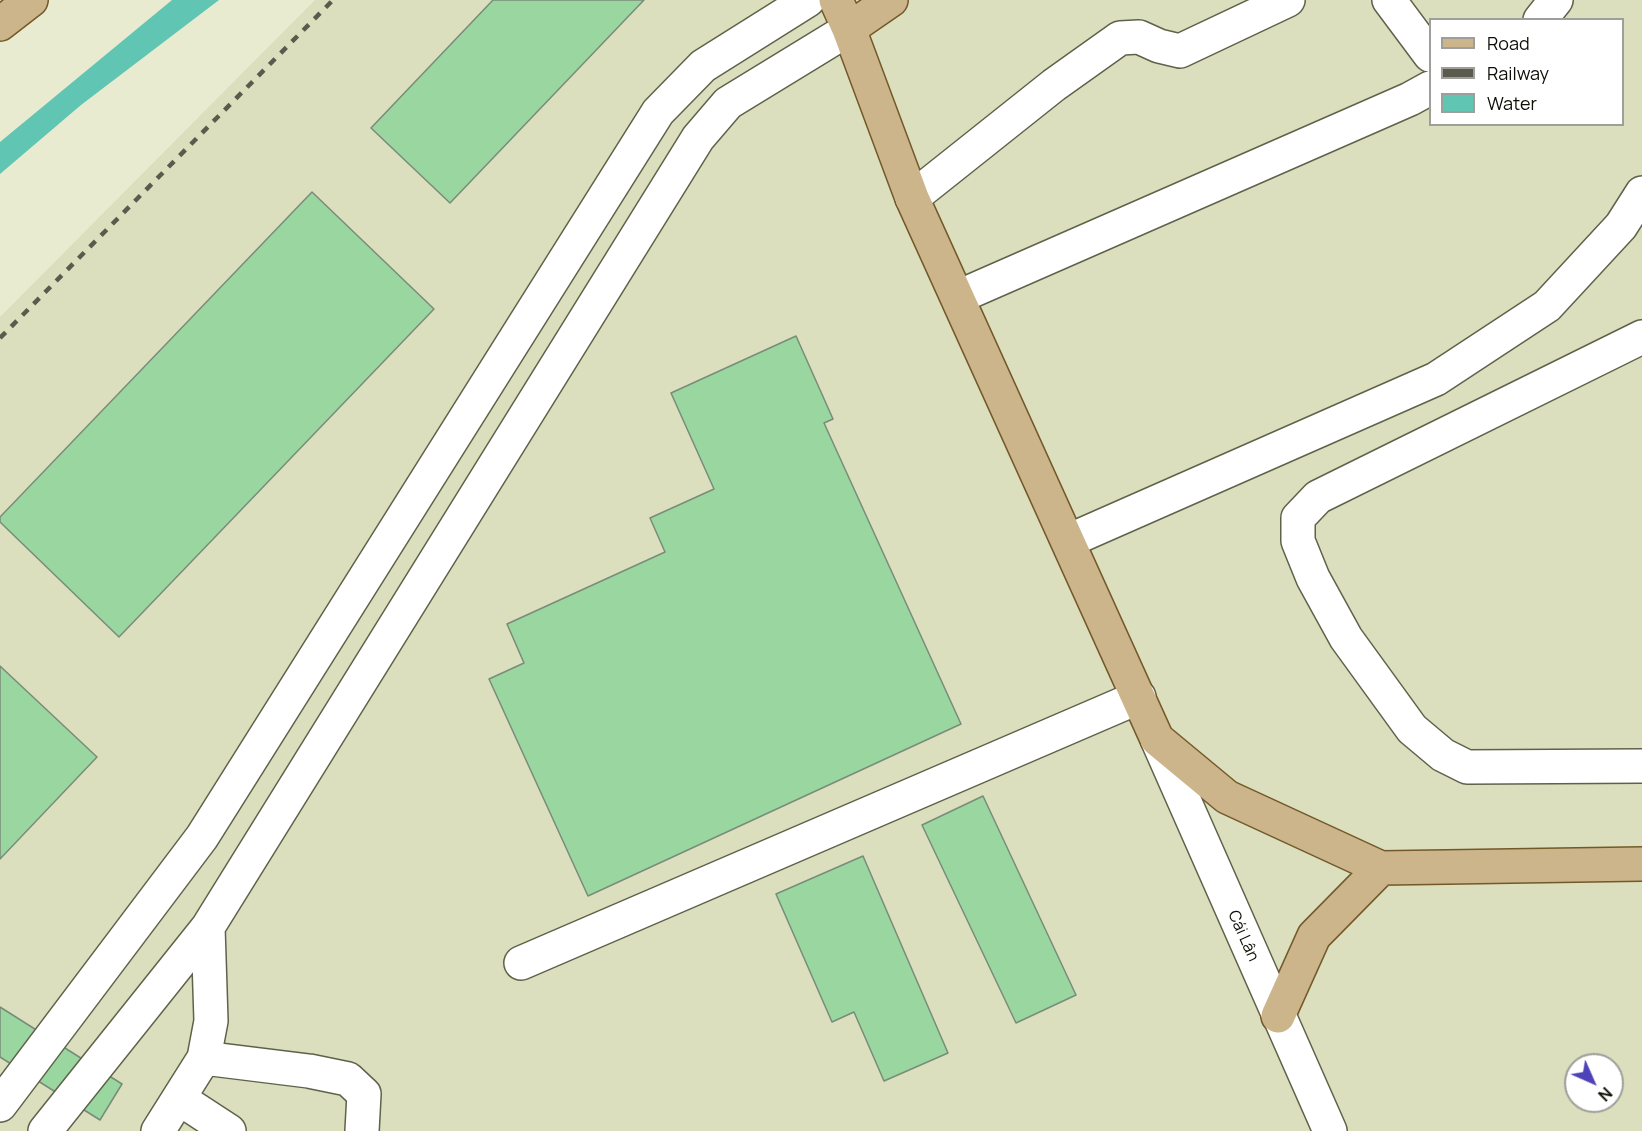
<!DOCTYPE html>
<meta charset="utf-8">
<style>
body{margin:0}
#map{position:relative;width:1642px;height:1131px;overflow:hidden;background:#e8ebd0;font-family:Manrope,sans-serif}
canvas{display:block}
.legend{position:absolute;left:1429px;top:18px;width:195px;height:108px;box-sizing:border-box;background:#fff;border:2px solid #9e9f9b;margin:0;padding:8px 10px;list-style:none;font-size:18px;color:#0d0e05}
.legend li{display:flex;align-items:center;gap:12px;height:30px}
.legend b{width:30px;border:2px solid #9e9f9b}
.north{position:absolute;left:1564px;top:1053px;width:60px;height:60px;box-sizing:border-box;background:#fff;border:2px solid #9e9f9b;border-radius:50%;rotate:135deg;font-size:16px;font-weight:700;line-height:24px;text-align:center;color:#0d0e05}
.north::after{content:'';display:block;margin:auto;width:21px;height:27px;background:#5043ba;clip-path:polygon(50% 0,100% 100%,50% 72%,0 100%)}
</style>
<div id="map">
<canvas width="1642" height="1131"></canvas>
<ul class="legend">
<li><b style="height:8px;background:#ccb48b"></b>Road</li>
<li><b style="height:8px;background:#5a5b4c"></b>Railway</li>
<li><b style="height:16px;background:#60c5b3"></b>Water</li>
</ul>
<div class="north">N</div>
</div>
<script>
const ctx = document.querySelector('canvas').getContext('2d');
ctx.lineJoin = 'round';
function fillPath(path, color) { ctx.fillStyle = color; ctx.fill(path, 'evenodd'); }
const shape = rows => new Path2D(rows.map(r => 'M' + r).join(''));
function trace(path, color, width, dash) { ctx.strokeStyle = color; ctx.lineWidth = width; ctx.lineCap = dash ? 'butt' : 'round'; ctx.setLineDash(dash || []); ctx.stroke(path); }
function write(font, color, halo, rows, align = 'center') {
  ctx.font = font + ' Manrope,sans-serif'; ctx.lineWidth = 4.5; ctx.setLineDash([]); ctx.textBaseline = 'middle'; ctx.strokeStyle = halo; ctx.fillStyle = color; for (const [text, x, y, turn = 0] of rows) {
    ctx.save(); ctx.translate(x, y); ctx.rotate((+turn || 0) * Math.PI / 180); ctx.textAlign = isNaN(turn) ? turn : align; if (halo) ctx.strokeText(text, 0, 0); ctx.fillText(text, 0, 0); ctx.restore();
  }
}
const built = shape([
 [315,0,1642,0,1642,1131,0,1131,0,317],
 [1430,20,1622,20,1622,124,1430,124],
 [1576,1065,1612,1065,1612,1101,1576,1101]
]);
const water = shape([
 [172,0,219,0,81,105,0,174,0,142]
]);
const building = shape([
 [493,0,644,0,450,203,371,128,493,0],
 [312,192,434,309,119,637,0,522,0,517,312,192],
 [796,336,833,419,824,423,961,724,588,896,489,679,524,663,507,624,665,552,650,518,714,489,671,393,796,336],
 [0,666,97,757,0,859,0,666],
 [983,796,1076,995,1016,1023,922,825,983,796],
 [863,856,948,1053,884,1081,854,1012,832,1022,776,894,863,856],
 [0,1007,122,1084,100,1120,0,1057,0,1007]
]);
const minor = shape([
 [1389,0,1430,55],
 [1540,20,1556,0],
 [912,198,1054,85,1120,38,1139,37,1159,46,1180,51,1288,0],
 [958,297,1410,99,1430,88],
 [1642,337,1318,497,1298,518,1298,541,1313,578,1346,638,1412,729,1443,755,1467,767,1642,766],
 [1068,541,1436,379,1547,306,1621,226,1642,193],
 [1157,739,1330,1131],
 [521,963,1139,697],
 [204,1058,309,1071,348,1079,364,1094,362,1131],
 [180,1099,229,1131],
 [0,1105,202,837,658,112,703,66,808,0],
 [45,1131,208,927,698,138,728,103,849,29],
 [158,1131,204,1058,211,1021,208,927]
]);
const major = shape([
 [836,0,849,29,912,198,1157,739,1227,797,1381,868,1642,864],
 [0,24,31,0],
 [849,29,891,0],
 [1278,1016,1314,936,1381,868]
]);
const rail = shape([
 [0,338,333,0]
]);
const streetNames = [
 ["Cái Lân",1243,936,66]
];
fillPath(built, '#dbdfbd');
fillPath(water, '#60c5b3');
fillPath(building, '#9ad69f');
trace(building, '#798c7a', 1.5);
trace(minor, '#5f624a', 36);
trace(major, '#735929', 36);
trace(minor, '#fff', 33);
trace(major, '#ccb48b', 33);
trace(rail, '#5a5b4c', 4.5, [8, 8]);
write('16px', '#0d0e05', '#fff', streetNames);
</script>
